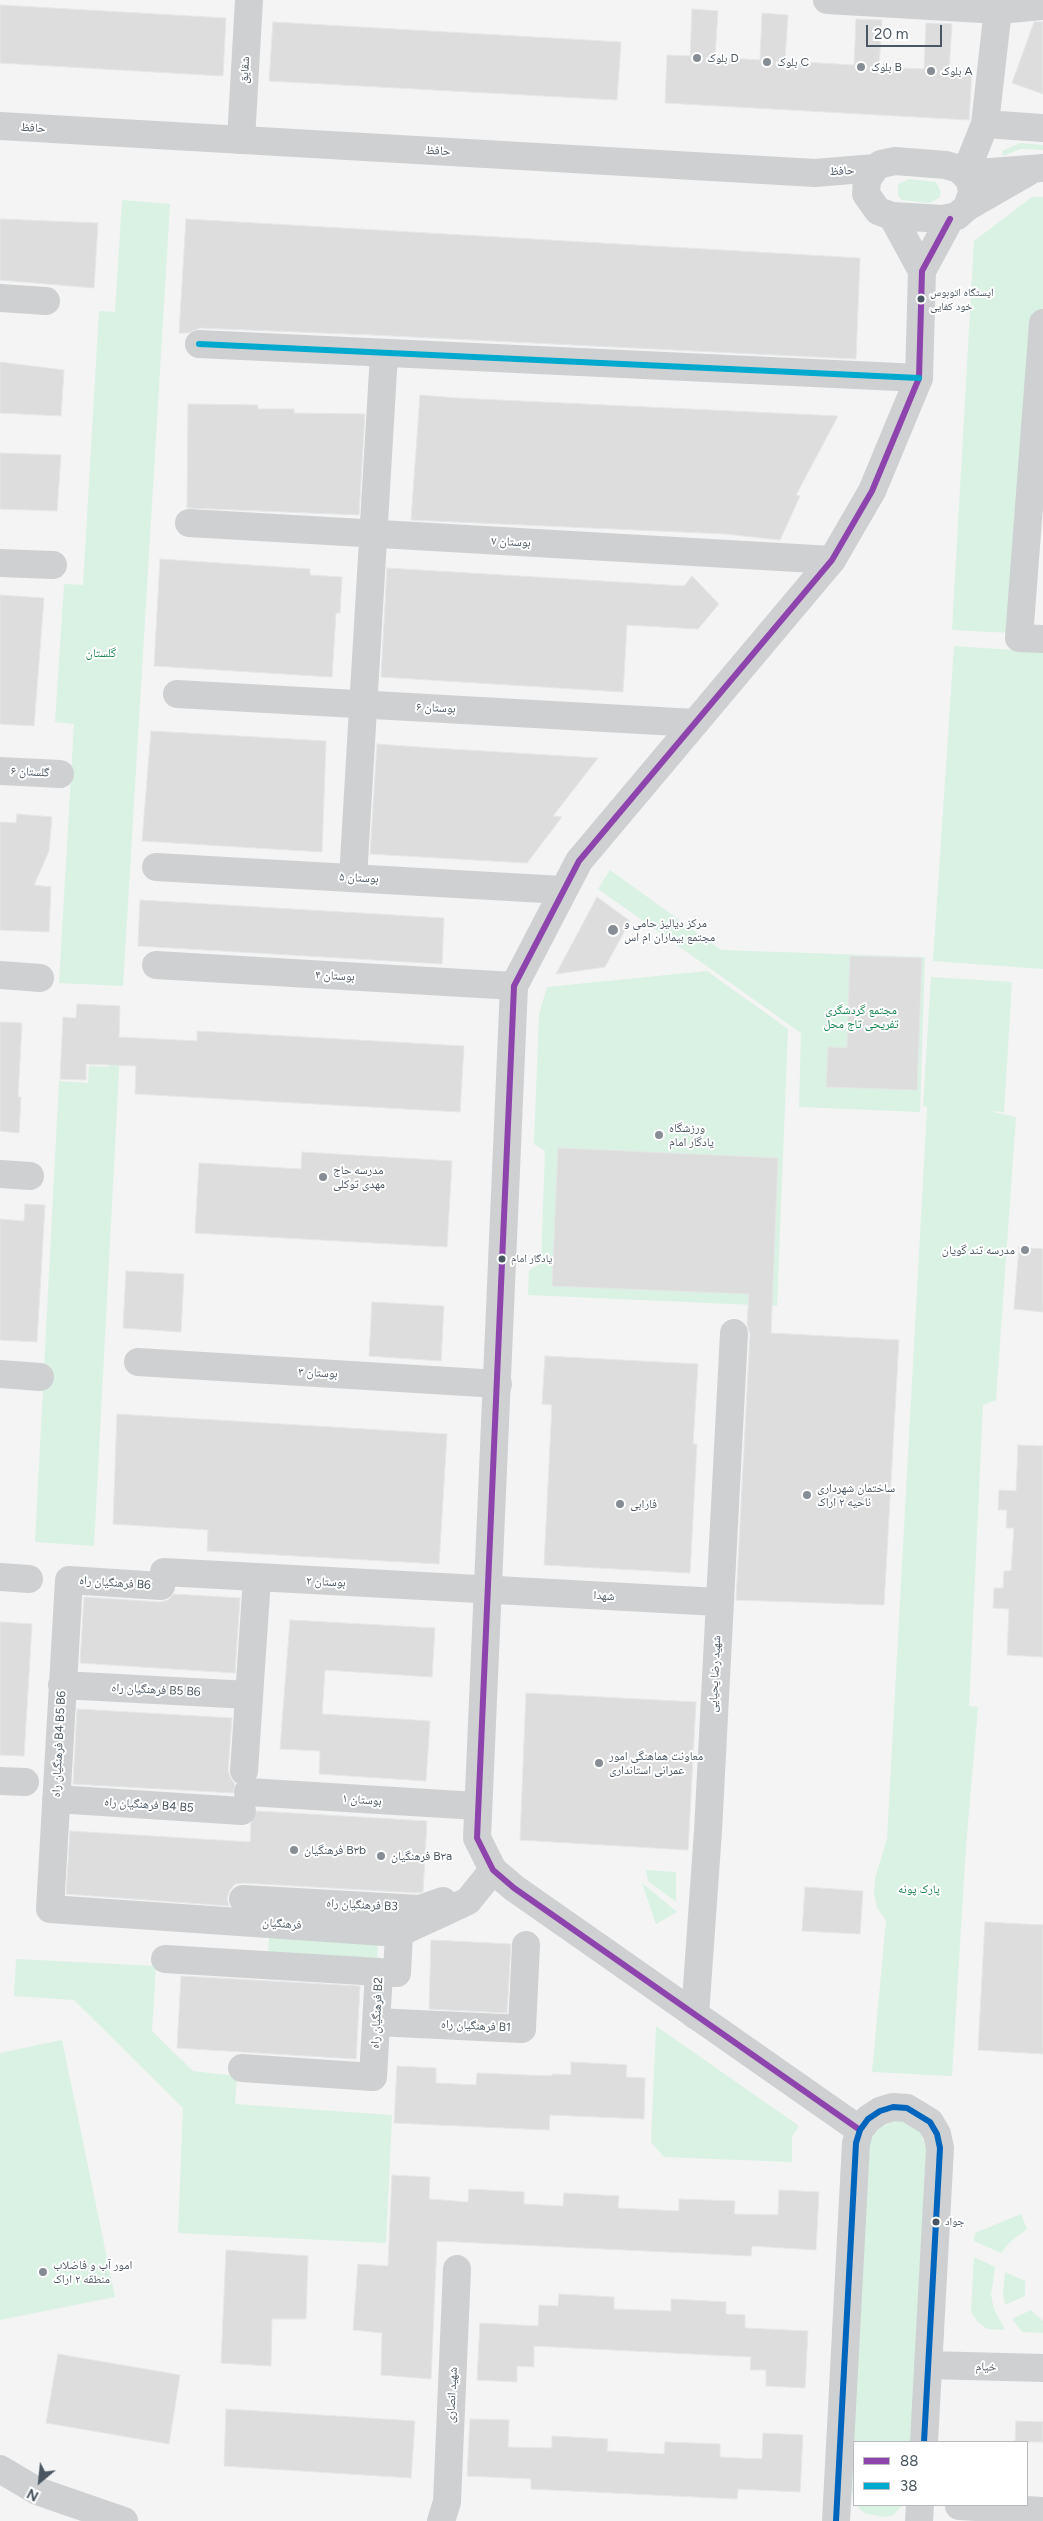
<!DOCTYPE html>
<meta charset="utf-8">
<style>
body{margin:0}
#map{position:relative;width:1043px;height:2521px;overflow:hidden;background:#f4f4f4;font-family:Figtree,sans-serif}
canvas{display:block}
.legend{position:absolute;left:853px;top:2441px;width:175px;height:65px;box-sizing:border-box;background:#fff;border:1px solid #b7bbc0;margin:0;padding:6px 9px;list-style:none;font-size:15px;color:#4a5661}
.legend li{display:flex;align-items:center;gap:10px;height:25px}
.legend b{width:25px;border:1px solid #b7bbc0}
.north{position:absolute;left:15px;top:2456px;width:50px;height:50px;-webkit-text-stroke:4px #fff;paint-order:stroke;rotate:208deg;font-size:14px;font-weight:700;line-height:20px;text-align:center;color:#4a5661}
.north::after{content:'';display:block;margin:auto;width:18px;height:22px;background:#4a5661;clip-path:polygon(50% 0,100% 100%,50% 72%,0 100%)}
.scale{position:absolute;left:866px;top:25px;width:76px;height:22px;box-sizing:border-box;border:2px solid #4a5661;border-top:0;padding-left:6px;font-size:15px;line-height:18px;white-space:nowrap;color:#4a5661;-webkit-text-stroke:4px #fff;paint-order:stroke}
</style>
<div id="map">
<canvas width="1043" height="2521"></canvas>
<ul class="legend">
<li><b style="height:6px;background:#8e44ad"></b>88</li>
<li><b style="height:6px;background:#00a9ce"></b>38</li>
</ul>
<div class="north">N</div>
<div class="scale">20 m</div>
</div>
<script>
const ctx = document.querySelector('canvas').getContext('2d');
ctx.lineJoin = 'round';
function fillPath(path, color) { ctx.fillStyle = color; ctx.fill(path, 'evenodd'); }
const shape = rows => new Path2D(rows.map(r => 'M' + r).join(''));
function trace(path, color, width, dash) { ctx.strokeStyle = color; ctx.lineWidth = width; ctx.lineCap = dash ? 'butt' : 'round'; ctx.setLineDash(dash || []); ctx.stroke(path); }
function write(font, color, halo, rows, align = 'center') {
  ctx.font = font + ' Figtree,"Noto Naskh Arabic",sans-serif'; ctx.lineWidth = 4; ctx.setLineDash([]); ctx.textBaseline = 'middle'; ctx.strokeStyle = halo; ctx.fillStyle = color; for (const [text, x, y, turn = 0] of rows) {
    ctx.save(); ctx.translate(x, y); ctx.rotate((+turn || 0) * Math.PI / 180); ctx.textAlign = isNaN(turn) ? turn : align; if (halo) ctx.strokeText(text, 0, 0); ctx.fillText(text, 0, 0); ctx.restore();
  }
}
const green = shape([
 [1020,143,1043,145,1043,150,1020,149,1003,156,1002,151],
 [909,179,936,182,941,192,939,198,929,203,902,200,898,195,898,184],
 [1032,197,1043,197,1043,313,1034,312,1011,633,952,630,974,241],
 [122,200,170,204,123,986,59,983,74,724,55,722,64,584,83,585,99,311,115,312],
 [954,646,1043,652,1043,969,933,961],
 [610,870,721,950,925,957,920,1112,799,1107,801,1033,598,889],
 [707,971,788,1029,777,1306,528,1295,529,1270,541,1263,545,1151,534,1144,539,1014,547,987],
 [931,977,1012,982,1004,1112,988,1111,1016,1117,996,1400,983,1405,969,1706,978,1707,966,1846,952,2076,872,2072,886,1920,877,1908,874,1893,875,1878,887,1839,927,1107,923,1106],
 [110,1052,120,1052,94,1546,35,1542,59,1081,88,1083,89,1066,109,1067],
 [646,1870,676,1872,676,1902,648,1881],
 [642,1883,677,1912,656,1924],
 [269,1937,378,1944,377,1960,268,1953],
 [16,1959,156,1966,152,2031,193,2071,237,2076,235,2104,392,2115,386,2243,178,2233,183,2108,74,2000,14,1996],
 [656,2026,799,2126,792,2137,792,2162,664,2157,651,2142],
 [62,2040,115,2297,0,2320,0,2053],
 [894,2121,904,2121,920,2131,926,2149,911,2442,854,2442,854,2501,851,2487,869,2145,877,2129],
 [1021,2214,1027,2229,1010,2242,1001,2253,974,2241,975,2233],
 [974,2257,995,2267,991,2295,994,2309,1005,2330,987,2329,978,2322,971,2312],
 [1005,2272,1025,2281,1025,2296,1005,2305,1003,2294],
 [1031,2310,1043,2321,1043,2333,1022,2332,1012,2319],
 [856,2505,903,2505,893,2515,883,2517,864,2513]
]);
const building = shape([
 [0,5,226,18,223,76,0,63,0,5],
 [692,9,718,11,715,57,760,60,762,13,788,15,785,61,854,65,856,19,882,20,879,67,924,69,926,23,952,24,949,71,972,72,969,120,665,103,667,55,690,56,692,9],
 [273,22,621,42,617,100,269,81,273,22],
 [1034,22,1043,22,1043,94,1012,83,1034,22],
 [0,219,98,223,94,288,0,280,0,219],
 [186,219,860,258,856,359,372,335,200,328,188,333,179,333,186,219],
 [0,362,64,370,61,416,0,413,0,362],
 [420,395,457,398,838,416,796,495,800,496,780,540,726,534,411,520,420,395],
 [188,404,258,405,258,409,294,409,294,413,365,414,359,515,187,508,188,404],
 [0,453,61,455,57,511,0,509,0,453],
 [160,559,310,569,310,575,342,577,340,613,336,613,332,677,154,666,160,559],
 [387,568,684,586,692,576,719,604,698,629,627,625,623,692,381,677,387,568],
 [0,595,44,598,34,726,0,724,0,595],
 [151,731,326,741,322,852,142,841,151,731],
 [377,744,433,748,598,758,553,816,562,817,527,863,370,854,377,744],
 [17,814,52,817,49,851,34,885,51,887,49,932,0,930,0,822,16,823,17,814],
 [597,897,630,921,605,967,556,974,597,897],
 [140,900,444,918,442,964,138,946,140,900],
 [850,956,922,958,917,1090,826,1087,828,1047,847,1048,850,956],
 [77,1004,120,1006,119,1037,197,1041,197,1031,464,1046,460,1112,135,1094,136,1066,86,1064,86,1080,60,1079,63,1017,76,1018,77,1004],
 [0,1022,22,1023,18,1097,21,1097,19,1133,0,1131,0,1022],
 [558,1148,778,1158,771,1333,899,1340,884,1605,736,1600,750,1334,747,1324,749,1294,552,1286,558,1148],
 [302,1152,452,1161,447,1247,195,1233,199,1163,301,1169,302,1152],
 [25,1204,45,1205,37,1342,0,1340,0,1219,24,1221,25,1204],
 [1019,1247,1043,1249,1043,1312,1014,1309,1019,1247],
 [126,1271,184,1274,181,1332,123,1328,126,1271],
 [372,1302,444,1306,441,1361,369,1356,372,1302],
 [545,1356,698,1364,693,1444,697,1444,690,1573,544,1565,552,1405,542,1404,545,1356],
 [117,1414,447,1434,439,1564,207,1551,208,1530,113,1524,117,1414],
 [1018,1445,1043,1446,1043,1657,1007,1655,1009,1609,993,1608,994,1588,1003,1588,1004,1571,1011,1571,1014,1528,1006,1528,1007,1510,998,1510,999,1490,1016,1491,1018,1445],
 [174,1594,240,1598,235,1673,80,1663,84,1597,160,1602,168,1600,174,1594],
 [290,1620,435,1628,432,1677,325,1670,322,1714,430,1721,426,1781,319,1774,320,1751,280,1749,290,1620],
 [0,1622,32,1624,24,1756,0,1755,0,1622],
 [526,1693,696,1702,688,1850,520,1840,526,1693],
 [77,1709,232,1718,228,1770,230,1777,235,1784,233,1793,73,1784,77,1709],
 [257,1811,427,1821,423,1892,418,1893,244,1883,235,1884,230,1890,227,1898,229,1906,66,1894,70,1831,250,1842,251,1823,257,1811],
 [805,1887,863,1891,860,1934,802,1931,805,1887],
 [985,1922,1043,1925,1043,2054,978,2050,985,1922],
 [431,1940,511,1944,507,2013,429,2009,431,1940],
 [181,1976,360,1986,356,2059,177,2048,181,1976],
 [571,2062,627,2065,626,2077,645,2078,644,2119,550,2115,549,2130,394,2123,397,2066,436,2068,436,2083,476,2085,477,2073,552,2076,552,2074,571,2075,571,2062],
 [392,2175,430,2177,429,2199,468,2202,469,2189,524,2192,524,2204,563,2206,564,2193,619,2196,618,2208,679,2211,679,2199,735,2201,734,2214,778,2215,779,2190,819,2192,816,2250,752,2246,751,2256,437,2241,431,2379,381,2375,382,2333,353,2330,358,2264,388,2266,392,2175],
 [226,2250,308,2256,306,2319,272,2319,271,2366,221,2363,226,2250],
 [559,2294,614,2297,614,2309,641,2310,671,2311,671,2299,726,2302,726,2314,745,2315,745,2328,808,2331,805,2388,766,2386,766,2370,750,2370,751,2357,534,2346,534,2367,517,2366,517,2382,477,2380,480,2323,538,2326,539,2305,558,2306,559,2294],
 [58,2354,180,2375,169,2444,46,2423,58,2354],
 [226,2409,415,2421,411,2478,224,2466,226,2409],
 [470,2419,509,2420,508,2447,552,2448,552,2436,608,2439,607,2451,664,2454,665,2442,720,2444,720,2457,762,2459,763,2433,803,2435,800,2492,738,2489,737,2499,531,2489,531,2479,467,2476,470,2419],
 [1016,2421,1043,2422,1043,2442,1015,2442,1016,2421]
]);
const minor = shape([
 [827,0,999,10,1043,6],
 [999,0,985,124,965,174,1043,168],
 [985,124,1043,128],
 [241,140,249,0],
 [967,207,1028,172],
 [0,298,46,301],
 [1043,323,1019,638,1043,639],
 [199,344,919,378],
 [189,523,832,560],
 [0,563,53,565],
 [177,694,695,723],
 [0,771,60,774],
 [156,867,562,890],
 [353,878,384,354],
 [156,965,514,986],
 [0,975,40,978],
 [0,1174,30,1176],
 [138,1362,498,1384],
 [0,1374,40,1377],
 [164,1572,718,1602],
 [0,1577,29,1579],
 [161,1586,69,1580,50,1909,399,1933,468,1901,493,1870],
 [62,1685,249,1695],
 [244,1771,256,1593],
 [0,1781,25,1782],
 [248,1792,477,1806],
 [56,1799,242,1811],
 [243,1899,420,1909,443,1901],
 [165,1959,379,1972,373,2077,242,2068],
 [379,1972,397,1973,399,1933],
 [695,2015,708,1831,734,1333],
 [376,2022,522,2029,526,1945],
 [959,2506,1043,2511],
 [441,2521,447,2502,457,2269]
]);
const tertiary = shape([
 [0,126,815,173,875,168],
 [895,161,946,165,959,169,969,179,971,186,972,193,967,207,957,216,943,219,892,216,878,211,866,194,867,180,875,168,881,164,895,161],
 [892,216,922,271],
 [860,2130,514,1888,493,1870,477,1838,514,986,579,861,832,560,872,491,919,378,922,271,950,219],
 [928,2365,1043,2368],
 [0,2469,37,2491,124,2521],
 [836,2521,856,2143,860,2130,868,2119,880,2111,893,2107,907,2108,930,2122,937,2134,940,2148,924,2442],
 [919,2521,920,2505]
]);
const bus1 = shape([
 [860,2130,514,1888,493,1870,477,1838,514,986,579,861,832,560,872,491,919,378,922,271,950,219]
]);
const bus2 = shape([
 [199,344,919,378]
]);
const bus3 = shape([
 [836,2521,856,2143,860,2130,868,2119,880,2111,893,2107,907,2108,930,2122,937,2134,940,2148,924,2442]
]);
const markers = [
 [697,58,5,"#868d94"],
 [767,62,5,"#868d94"],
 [861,67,5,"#868d94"],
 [931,71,5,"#868d94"],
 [921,299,4.5,"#4a5661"],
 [613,930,6,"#868d94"],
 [659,1135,5,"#868d94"],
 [323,1177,5,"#868d94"],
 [1025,1250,5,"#868d94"],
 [502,1259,4.5,"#4a5661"],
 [807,1495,5,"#868d94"],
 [620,1504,5,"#868d94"],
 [599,1763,5,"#868d94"],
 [294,1850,5,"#868d94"],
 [381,1856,5,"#868d94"],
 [936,2222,4.5,"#4a5661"],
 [43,2272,5,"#868d94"]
];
const busNames = [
 ["ایستگاه اتوبوس",930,293],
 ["خود کفایی",930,307],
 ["یادگار امام",511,1259],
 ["جواد",945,2222]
];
const poiNames = [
 ["بلوک D",707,58],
 ["بلوک C",777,62],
 ["بلوک B",871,67],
 ["بلوک A",941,71],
 ["مرکز دیالیز حامی و",624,923],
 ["مجتمع بیماران ام اس",624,937],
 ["ورزشگاه",669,1128],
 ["یادگار امام",669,1142],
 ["مدرسه حاج",333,1170],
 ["مهدی توکلی",333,1184],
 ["مدرسه تند گویان",1015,1250,"right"],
 ["ساختمان شهرداری",817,1488],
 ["ناحیه ۲ اراک",817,1502],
 ["فارابی",630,1504],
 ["معاونت هماهنگی امور",609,1756],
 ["عمرانی استانداری",609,1770],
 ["فرهنگیان B۳b",304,1850],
 ["فرهنگیان B۳a",391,1856],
 ["امور آب و فاضلاب",53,2265],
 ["منطقه ۲ اراک",53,2279]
];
const streetNames = [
 ["شقایق",245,70,-87],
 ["حافظ",33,128,3],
 ["حافظ",438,151,3],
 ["حافظ",842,171,-4],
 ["بوستان ۷",511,542,3],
 ["بوستان ۶",436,708,3],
 ["گلستان ۶",30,772,3],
 ["بوستان ۵",359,878,3],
 ["بوستان ۴",335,976,3],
 ["بوستان ۳",318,1373,3],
 ["بوستان ۲",326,1582,3],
 ["فرهنگیان راه B6",115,1583,4],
 ["شهدا",604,1596,3],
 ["شهید رضا یحیایی",715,1674,-87],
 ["فرهنگیان راه B5 B6",156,1690,3],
 ["فرهنگیان راه B4 B5 B6",59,1744,-87],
 ["بوستان ۱",362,1800,4],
 ["فرهنگیان راه B4 B5",149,1805,4],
 ["فرهنگیان راه B3",362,1905,3],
 ["فرهنگیان",282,1924,4],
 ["فرهنگیان راه B2",377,2013,-87],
 ["فرهنگیان راه B1",476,2026,3],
 ["خیام",986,2367,2],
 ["شهید انصاری",452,2395,-87]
];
const parkNames = [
 ["گلستان",101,653],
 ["مجتمع گردشگری",861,1010],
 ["تفریحی تاج محل",861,1024],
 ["پارک پونه",919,1889]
];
fillPath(green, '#d9f2e3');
fillPath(building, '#ddddde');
trace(building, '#e5e6e7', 1);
trace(minor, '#ced0d2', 28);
trace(tertiary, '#ced0d2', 28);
trace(bus1, '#8e44ad', 6);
trace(bus2, '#00a9ce', 6);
trace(bus3, '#0065bd', 6);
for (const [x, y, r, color] of markers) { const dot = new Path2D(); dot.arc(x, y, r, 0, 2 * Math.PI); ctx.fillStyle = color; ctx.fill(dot); trace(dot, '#fff', 2); }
write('11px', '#4a5661', '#fff', busNames, 'left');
write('12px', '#4a5661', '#fff', poiNames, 'left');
write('12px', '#4a5661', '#fff', streetNames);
write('12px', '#17864f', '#fff', parkNames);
</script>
